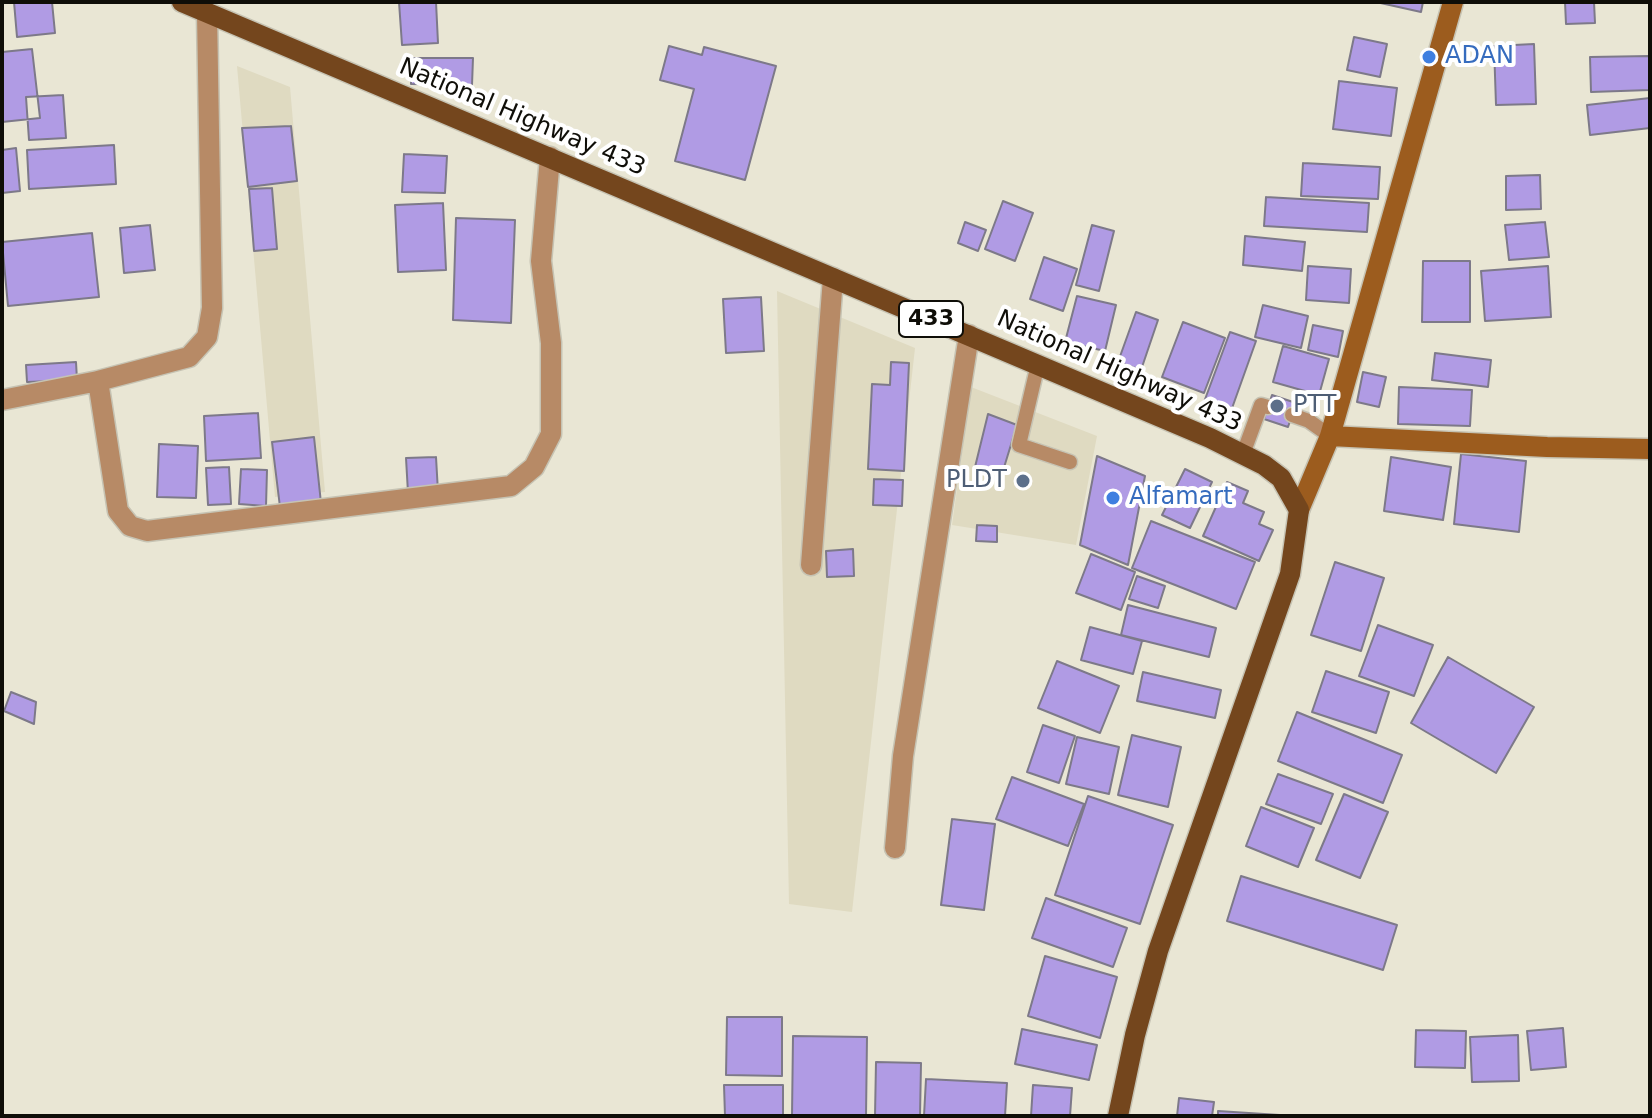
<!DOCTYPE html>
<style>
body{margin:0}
#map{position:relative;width:1652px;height:1118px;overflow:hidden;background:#e9e6d4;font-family:"DejaVu Sans",sans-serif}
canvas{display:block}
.frame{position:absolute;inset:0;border:4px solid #0f0e08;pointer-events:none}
</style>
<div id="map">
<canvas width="1652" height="1118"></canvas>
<div class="frame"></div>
</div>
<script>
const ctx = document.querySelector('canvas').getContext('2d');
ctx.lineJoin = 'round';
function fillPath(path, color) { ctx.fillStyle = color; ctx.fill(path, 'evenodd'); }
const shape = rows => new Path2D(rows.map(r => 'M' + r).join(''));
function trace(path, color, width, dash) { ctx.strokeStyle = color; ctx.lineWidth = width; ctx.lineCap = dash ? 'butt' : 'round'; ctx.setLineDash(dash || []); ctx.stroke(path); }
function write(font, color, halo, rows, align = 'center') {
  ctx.font = font + ' "DejaVu Sans",sans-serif'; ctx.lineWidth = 8; ctx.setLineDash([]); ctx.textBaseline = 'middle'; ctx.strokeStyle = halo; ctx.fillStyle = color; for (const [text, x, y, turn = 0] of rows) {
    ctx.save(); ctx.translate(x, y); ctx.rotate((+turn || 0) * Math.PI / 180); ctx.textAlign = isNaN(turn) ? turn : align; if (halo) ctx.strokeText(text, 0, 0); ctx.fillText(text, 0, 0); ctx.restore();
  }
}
const built = shape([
 [237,66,290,87,325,492,275,497],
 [777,291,915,348,852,912,789,904],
 [971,387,1097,436,1076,545,952,525]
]);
const building = shape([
 [14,2,52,2,55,33,17,37,14,2],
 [399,2,436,2,438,43,402,45,399,2],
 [1376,2,1423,2,1421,12,1376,2],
 [1565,2,1594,2,1595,23,1566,24,1565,2],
 [1354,37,1387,44,1380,77,1347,70,1354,37],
 [1534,44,1536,104,1496,105,1494,46,1534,44],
 [669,46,702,55,704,47,776,66,745,180,675,161,694,89,660,80,669,46],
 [32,49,40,118,2,122,2,52,32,49],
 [1650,56,1650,90,1591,92,1590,57,1650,56],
 [411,58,473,58,472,85,411,84,411,58],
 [1339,81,1397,88,1391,136,1333,129,1339,81],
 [63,95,66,138,29,140,26,97,63,95],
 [1650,98,1650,128,1590,135,1587,105,1650,98],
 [291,126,297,181,248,187,242,128,291,126],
 [114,145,116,184,29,189,27,150,114,145],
 [16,148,20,191,2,193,2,150,16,148],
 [404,154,447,156,445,193,402,192,404,154],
 [1303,163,1380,167,1378,199,1301,196,1303,163],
 [1540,175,1541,209,1506,210,1506,176,1540,175],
 [272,188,277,249,254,251,249,189,272,188],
 [1266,197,1369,203,1367,232,1264,226,1266,197],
 [1003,201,1033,213,1015,261,985,249,1003,201],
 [443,203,446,270,398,272,395,205,443,203],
 [456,218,515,220,511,323,453,320,456,218],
 [965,222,986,230,978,251,958,243,965,222],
 [1545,222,1549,257,1509,260,1505,225,1545,222],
 [150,225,155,270,124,273,120,228,150,225],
 [1092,225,1114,231,1099,291,1076,285,1092,225],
 [92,233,99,297,8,306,2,242,92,233],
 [1245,236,1305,242,1302,271,1243,265,1245,236],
 [1044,257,1077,269,1063,311,1030,299,1044,257],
 [1423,261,1470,261,1470,322,1422,322,1423,261],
 [1308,266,1351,269,1349,303,1306,300,1308,266],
 [1548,266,1551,317,1485,321,1481,271,1548,266],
 [1077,296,1116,305,1105,351,1065,342,1077,296],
 [761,297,764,351,726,353,723,299,761,297],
 [1263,305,1308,316,1301,348,1255,337,1263,305],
 [1136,312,1158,320,1141,370,1118,362,1136,312],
 [1183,322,1225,338,1204,393,1162,377,1183,322],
 [1313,325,1343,331,1338,357,1308,350,1313,325],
 [1230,332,1256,341,1231,411,1204,402,1230,332],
 [1283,346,1329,359,1319,395,1273,382,1283,346],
 [1435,353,1491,360,1488,387,1432,380,1435,353],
 [76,362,77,380,27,382,26,365,76,362],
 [891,362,909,363,904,471,868,469,872,384,890,385,891,362],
 [1363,372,1386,377,1379,407,1357,402,1363,372],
 [1399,387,1472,390,1470,426,1398,424,1399,387],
 [1272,395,1296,403,1288,427,1264,419,1272,395],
 [258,413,261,458,206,461,204,416,258,413],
 [988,414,1017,425,1002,474,975,467,988,414],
 [314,437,321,503,280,507,272,442,314,437],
 [159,444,198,446,196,498,157,497,159,444],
 [1461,454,1526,461,1519,532,1454,524,1461,454],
 [1097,456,1145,476,1128,565,1080,545,1097,456],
 [436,457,438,492,408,493,406,458,436,457],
 [1391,457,1451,467,1443,520,1384,511,1391,457],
 [229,467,231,504,208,505,206,468,229,467],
 [241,469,267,470,266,506,239,504,241,469],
 [1185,469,1212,482,1190,528,1162,515,1185,469],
 [874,479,903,480,902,506,873,505,874,479],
 [1227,482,1248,491,1243,503,1264,512,1259,524,1273,530,1259,561,1203,536,1227,482],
 [1151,521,1255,562,1236,609,1132,568,1151,521],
 [977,525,997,526,997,542,976,541,977,525],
 [853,549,854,576,827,577,826,551,853,549],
 [1091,554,1135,572,1121,610,1076,593,1091,554],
 [1335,562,1384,578,1361,651,1311,635,1335,562],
 [1137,576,1165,586,1158,608,1129,599,1137,576],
 [1128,605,1216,628,1209,657,1121,635,1128,605],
 [1378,625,1433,645,1414,696,1359,676,1378,625],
 [1090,627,1142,641,1133,674,1081,660,1090,627],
 [1448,657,1534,707,1496,773,1411,723,1448,657],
 [1057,661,1119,686,1100,733,1038,708,1057,661],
 [1326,671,1389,692,1376,733,1312,712,1326,671],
 [1143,672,1221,690,1215,718,1137,701,1143,672],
 [11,692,36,702,34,724,4,711,11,692],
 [1297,712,1402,755,1383,803,1278,761,1297,712],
 [1043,725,1075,736,1059,783,1027,772,1043,725],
 [1132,735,1181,747,1168,807,1118,795,1132,735],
 [1077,737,1119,747,1109,794,1066,784,1077,737],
 [1278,774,1333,794,1321,824,1266,804,1278,774],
 [1012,777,1084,804,1068,846,996,819,1012,777],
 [1344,794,1388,812,1360,878,1316,860,1344,794],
 [1088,796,1173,825,1140,924,1055,895,1088,796],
 [1261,807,1314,828,1298,867,1246,846,1261,807],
 [952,819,995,824,984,910,941,905,952,819],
 [1241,876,1397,925,1383,970,1227,921,1241,876],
 [1046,898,1127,928,1113,967,1032,938,1046,898],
 [1045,956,1117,977,1100,1038,1028,1016,1045,956],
 [727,1017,782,1017,782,1076,726,1075,727,1017],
 [1563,1028,1566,1067,1531,1070,1527,1031,1563,1028],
 [1022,1029,1097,1045,1089,1080,1015,1064,1022,1029],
 [1416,1030,1466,1031,1465,1068,1415,1067,1416,1030],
 [1518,1035,1519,1081,1472,1082,1470,1037,1518,1035],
 [793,1036,867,1037,866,1116,792,1116,793,1036],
 [876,1062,921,1063,920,1116,875,1116,876,1062],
 [926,1079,1007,1083,1005,1116,924,1116,926,1079],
 [724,1085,783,1085,783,1116,725,1116,724,1085],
 [1033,1085,1072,1088,1070,1116,1031,1116,1033,1085],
 [1179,1098,1214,1102,1212,1116,1177,1116,1179,1098],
 [1218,1111,1295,1116,1218,1116,1218,1111]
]);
const lane = shape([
 [1038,364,1019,445,1070,462],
 [1292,415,1309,421,1330,436],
 [1243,454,1261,405,1268,407]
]);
const street = shape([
 [98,381,189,357,207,337,212,308,207,13],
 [2,400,98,381,118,511,130,526,147,531,511,486,534,467,551,434,551,343,541,261,550,157],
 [811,565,833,278],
 [895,848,903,756,969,335]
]);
const secondary = shape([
 [1330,436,1547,447,1650,449],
 [1299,510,1330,436,1453,2]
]);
const primary = shape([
 [182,2,1210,438,1264,465,1281,478,1299,510,1290,574,1158,951,1135,1035,1118,1116]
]);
const markers = [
 [1429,57,8,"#3f7fe0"],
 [1277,406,8,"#5c6f8a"],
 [1023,481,8,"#5c6f8a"],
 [1113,498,8,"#3f7fe0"]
];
const shields = [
 [931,319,64]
];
const shieldNames = [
 ["433",931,319]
];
const shopNames = [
 ["ADAN",1445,57],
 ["Alfamart",1129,498]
];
const streetNames = [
 ["National Highway 433",522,118,23],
 ["National Highway 433",1119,372,24]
];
const serviceNames = [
 ["PTT",1293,406],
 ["PLDT",1007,481,"right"]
];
fillPath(built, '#dfdac1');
fillPath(building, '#b09be4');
trace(building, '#7d7989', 2);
trace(lane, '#c6c3b3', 17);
trace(street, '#c6c3b3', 23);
trace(secondary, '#c6c3b3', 23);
trace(primary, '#c6c3b3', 23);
trace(lane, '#b78a66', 14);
trace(street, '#b78a66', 20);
trace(secondary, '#9c5c1e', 20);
trace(primary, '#74461d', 20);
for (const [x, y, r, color] of markers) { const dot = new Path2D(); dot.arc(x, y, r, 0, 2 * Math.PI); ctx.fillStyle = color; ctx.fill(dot); trace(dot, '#fff', 3); }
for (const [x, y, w] of shields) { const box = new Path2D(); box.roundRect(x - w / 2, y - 18, w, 36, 6); ctx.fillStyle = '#fff'; ctx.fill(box); trace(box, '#0f0e08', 2); }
write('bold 22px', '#0f0e08', null, shieldNames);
write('24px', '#366cbe', '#fff', shopNames, 'left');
write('24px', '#0f0e08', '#fff', streetNames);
write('24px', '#4e5e75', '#fff', serviceNames, 'left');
</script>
